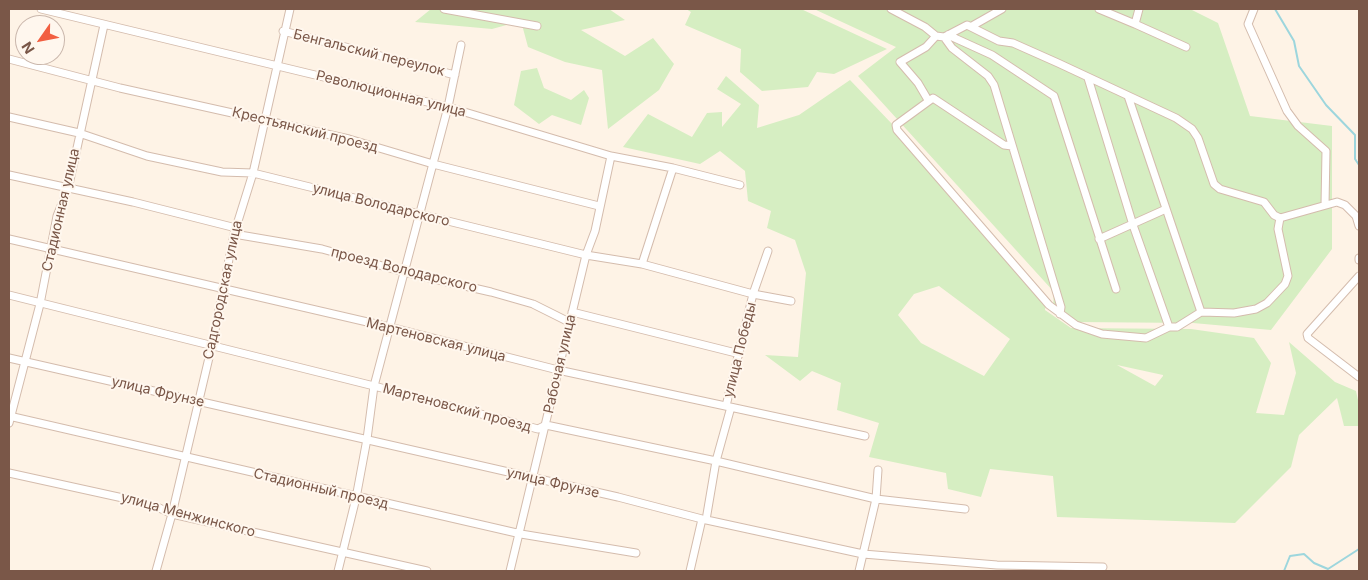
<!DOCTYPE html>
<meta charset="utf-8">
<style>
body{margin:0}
#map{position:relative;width:1368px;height:580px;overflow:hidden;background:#fef3e6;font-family:Inter,sans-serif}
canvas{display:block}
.frame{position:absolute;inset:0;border:10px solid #7a5748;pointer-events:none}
.north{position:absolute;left:15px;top:15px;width:50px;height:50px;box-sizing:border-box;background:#fff7ee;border:1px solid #cab7ac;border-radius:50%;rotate:237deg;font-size:14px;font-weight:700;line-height:20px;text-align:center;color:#7a5748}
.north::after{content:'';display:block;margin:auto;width:18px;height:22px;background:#f25f41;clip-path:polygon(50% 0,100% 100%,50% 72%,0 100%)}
</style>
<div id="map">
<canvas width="1368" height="580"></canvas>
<div class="frame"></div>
<div class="north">N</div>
</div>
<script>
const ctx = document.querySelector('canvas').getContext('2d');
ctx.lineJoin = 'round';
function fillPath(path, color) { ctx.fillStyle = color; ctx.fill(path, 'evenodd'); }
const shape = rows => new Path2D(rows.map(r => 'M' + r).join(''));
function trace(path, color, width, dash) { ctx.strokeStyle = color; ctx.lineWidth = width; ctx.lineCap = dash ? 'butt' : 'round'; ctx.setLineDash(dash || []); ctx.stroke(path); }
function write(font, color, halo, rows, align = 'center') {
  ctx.font = font + ' Inter,sans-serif'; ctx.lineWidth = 4; ctx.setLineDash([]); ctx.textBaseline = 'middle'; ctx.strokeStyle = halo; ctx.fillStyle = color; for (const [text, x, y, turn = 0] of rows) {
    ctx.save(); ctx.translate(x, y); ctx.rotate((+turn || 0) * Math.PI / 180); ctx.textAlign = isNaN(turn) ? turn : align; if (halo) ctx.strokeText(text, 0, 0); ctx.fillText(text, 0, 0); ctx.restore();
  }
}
const green = shape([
 [431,9,609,9,625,20,581,30,625,56,653,38,674,64,659,90,608,129,602,70,565,62,528,47,521,21,492,29,415,22],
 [686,9,801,9,887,49,834,74,817,72,808,87,762,91,740,72,741,49,685,25,691,12],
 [814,9,1190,9,1218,23,1250,116,1332,126,1332,249,1271,330,1193,323,1074,322,1053,308,1054,292,858,76,896,47],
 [537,68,544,88,571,100,584,90,589,98,581,125,552,115,539,124,514,105,521,71],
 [726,76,759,105,757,128,799,115,850,80,937,171,1046,298,1045,310,1071,328,1191,329,1254,338,1271,363,1256,413,1284,415,1296,373,1289,342,1335,382,1356,391,1359,405,1359,426,1344,426,1337,398,1299,435,1291,467,1235,523,1057,517,1053,476,990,469,981,497,948,489,946,473,869,457,879,423,837,410,841,383,812,371,800,381,765,355,798,357,806,273,795,240,767,228,771,211,748,201,745,171,720,151,700,164,623,147,648,114,692,137,707,113,722,112,722,127,741,104,717,89],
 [939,286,1010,339,984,376,921,343,898,315,914,294],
 [1117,365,1163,375,1163,376,1155,386]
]);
const stream = shape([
 [1275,9,1294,41,1299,66,1326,105,1355,135,1355,159,1359,165],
 [1284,571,1290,556,1304,554,1314,563,1328,569,1359,549]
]);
const minor = shape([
 [41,9,448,107,611,156,673,168,740,185],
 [444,9,537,26],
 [891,9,925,27,936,36,944,37,967,25,999,41,1013,43,1058,63,1176,118,1192,129,1198,138,1214,184,1220,189,1264,202,1274,215,1280,218,1337,202,1345,205,1356,216,1359,226],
 [1099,9,1135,24,1139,9],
 [1254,9,1248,24,1287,111,1298,126,1326,151,1325,205],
 [1135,24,1186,47],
 [972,26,1002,9],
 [283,31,455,75],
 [948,35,992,55,1054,96,1116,289],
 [944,37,952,48,988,76,994,85,1061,307,1060,314],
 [9,59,120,88,349,139,433,164,599,206],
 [1088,78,1133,225,1169,327],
 [1128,96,1201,312],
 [928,100,918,83,900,62,926,47,936,36],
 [9,117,79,133,147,156,222,172,253,173,586,255,642,264,753,294,791,301],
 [1012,146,1004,145,933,98,896,125,897,130,1049,305,1076,325,1102,334,1146,338,1169,327,1177,327,1201,312,1234,313,1256,309,1267,303,1285,284,1288,276,1278,229,1280,218],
 [9,175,133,202,236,228],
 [234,234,322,249,404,272,491,292,533,304,569,322],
 [9,239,389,327,558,370,865,436],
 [1099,239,1166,209],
 [1359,258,1359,260],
 [642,264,673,168],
 [1359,276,1307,334,1308,338,1359,377],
 [9,295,374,386,538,429,546,425,716,461,876,499,965,509],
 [572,312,740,354],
 [9,358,618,497,702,519,863,554,997,565,1103,567],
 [726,406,753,294,768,251],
 [9,416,521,534,636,553],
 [9,423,40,304,57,216,68,189,104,25],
 [9,473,132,500,155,506,172,514,427,571],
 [706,520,716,461,731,407],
 [156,571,172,514,212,345,234,234,253,173,290,9],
 [338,571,356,498,367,439,374,386,448,107,461,45],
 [510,571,586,255,595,231,611,156],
 [690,571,702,519],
 [859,571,876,499,878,470]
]);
const streetNames = [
 ["Бенгальский переулок",369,53,14],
 ["Революционная улица",391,94,14],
 ["Крестьянский проезд",305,130,14],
 ["улица Володарского",381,205,14],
 ["Стадионная улица",61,210,-77],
 ["проезд Володарского",404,270,14],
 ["Садгородская улица",223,290,-78],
 ["Мартеновская улица",436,340,14],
 ["улица Победы",740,350,-76],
 ["Рабочая улица",560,364,-77],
 ["улица Фрунзе",158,392,13],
 ["Мартеновский проезд",457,408,15],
 ["улица Фрунзе",553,483,13],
 ["Стадионный проезд",321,489,13],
 ["улица Менжинского",188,515,15]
];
fillPath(green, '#d6eec2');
trace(stream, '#9dd6dd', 2);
trace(minor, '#d4bcad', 9);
trace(minor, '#fff', 7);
write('14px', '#7a5748', '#fff7ee', streetNames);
</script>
